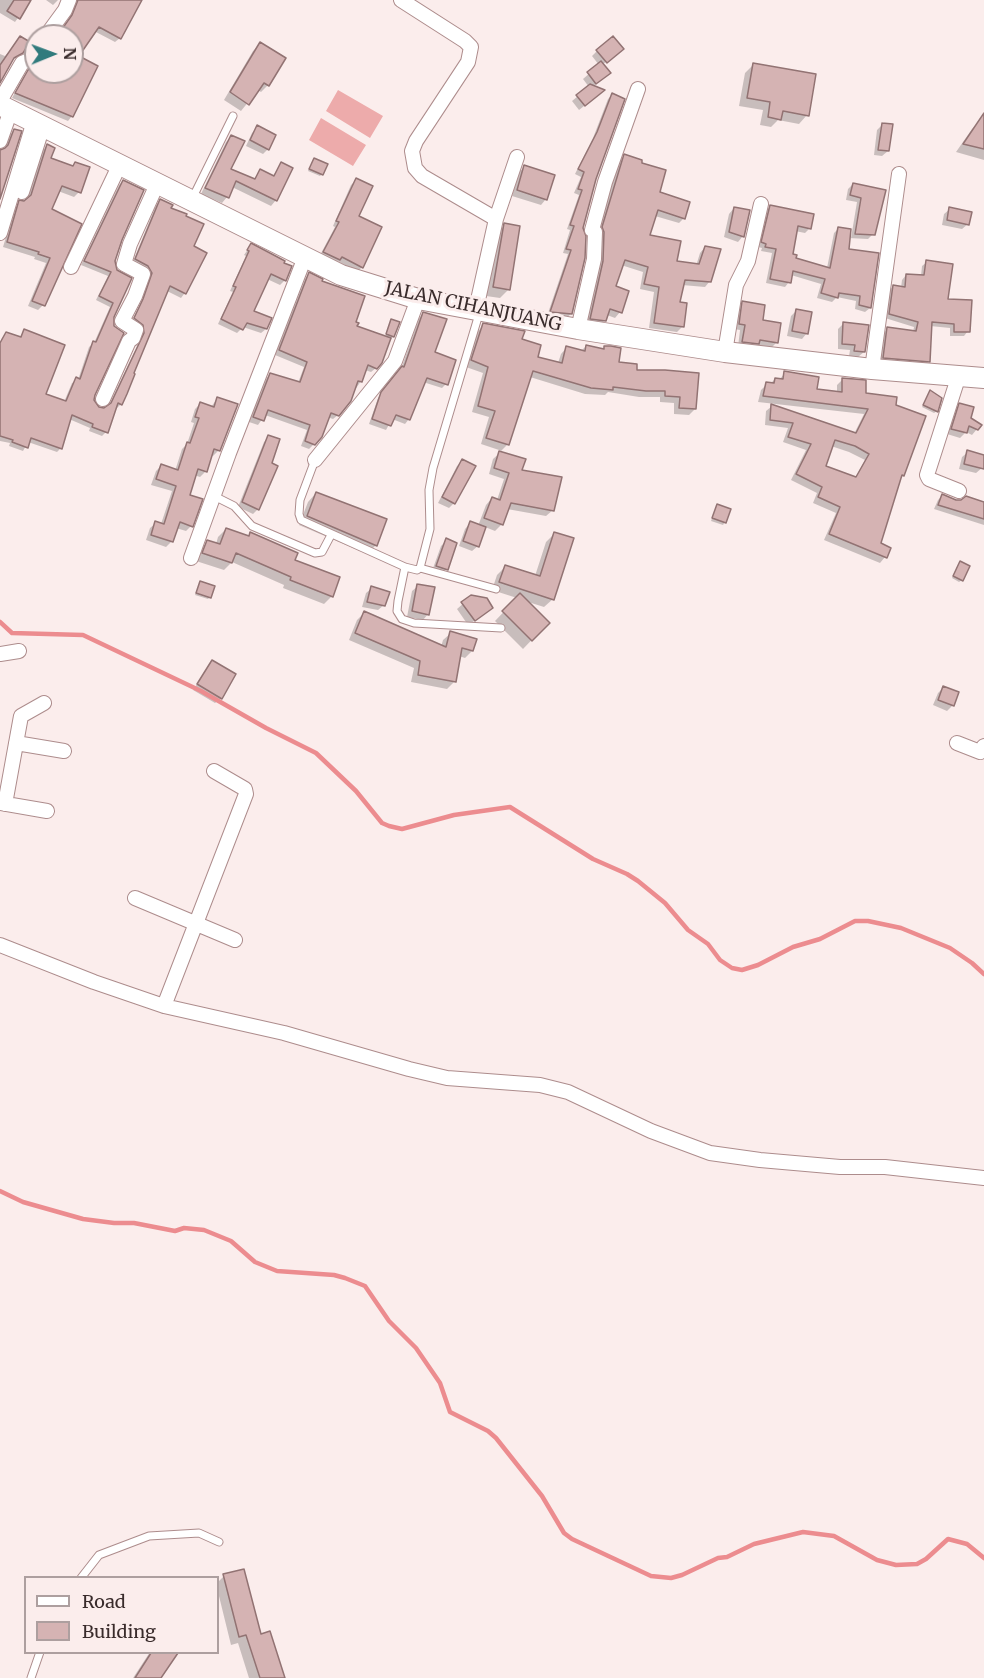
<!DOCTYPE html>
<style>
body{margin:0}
#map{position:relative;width:984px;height:1678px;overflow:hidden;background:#fbedec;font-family:Merriweather,serif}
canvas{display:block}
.legend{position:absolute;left:24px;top:1576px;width:195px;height:78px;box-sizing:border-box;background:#fbedec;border:2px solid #ad9f9f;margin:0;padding:8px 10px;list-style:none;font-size:18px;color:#392b2b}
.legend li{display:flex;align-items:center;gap:12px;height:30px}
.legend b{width:30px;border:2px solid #ad9f9f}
.north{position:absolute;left:24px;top:24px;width:60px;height:60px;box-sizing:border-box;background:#fbedec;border:2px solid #ad9f9f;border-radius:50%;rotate:89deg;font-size:16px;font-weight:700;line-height:24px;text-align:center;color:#392b2b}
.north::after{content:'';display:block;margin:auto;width:21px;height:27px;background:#317b7d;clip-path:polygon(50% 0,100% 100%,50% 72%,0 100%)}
</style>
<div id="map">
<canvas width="984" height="1678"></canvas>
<ul class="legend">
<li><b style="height:8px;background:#fff"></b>Road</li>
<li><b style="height:16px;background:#d5b3b3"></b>Building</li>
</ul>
<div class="north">N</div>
</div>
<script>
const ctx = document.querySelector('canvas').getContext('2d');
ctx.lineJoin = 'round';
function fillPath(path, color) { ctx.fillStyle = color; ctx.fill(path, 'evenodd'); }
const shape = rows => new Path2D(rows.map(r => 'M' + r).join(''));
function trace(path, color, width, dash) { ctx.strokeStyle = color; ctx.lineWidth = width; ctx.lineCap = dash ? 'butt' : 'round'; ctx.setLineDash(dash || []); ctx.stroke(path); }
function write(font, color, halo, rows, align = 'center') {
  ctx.font = font + ' Merriweather,serif'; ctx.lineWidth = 6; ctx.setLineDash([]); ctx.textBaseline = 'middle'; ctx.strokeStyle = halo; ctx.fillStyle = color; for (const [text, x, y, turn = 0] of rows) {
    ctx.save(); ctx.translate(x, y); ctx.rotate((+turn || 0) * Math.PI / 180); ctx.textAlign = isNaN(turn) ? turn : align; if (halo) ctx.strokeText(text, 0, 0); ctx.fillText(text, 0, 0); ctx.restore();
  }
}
const green = shape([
 [338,90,383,116,370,138,326,111],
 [321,118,366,145,353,166,309,140]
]);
const shadow = shape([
 [0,0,31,0,15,22,0,13],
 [46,0,58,0,53,5],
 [73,0,140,0,120,38,115,42,94,31,77,57,72,116,68,121,12,98,24,76,36,66,36,72,72,72,72,36,58,36,69,19,74,8],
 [260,44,268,85,261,92,258,90,241,111,224,100,253,51],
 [10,51,22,52,11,60,0,80,0,54,5,56],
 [597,51,616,54,602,65,603,79,593,86,598,95,579,110,572,101,589,87,583,79,599,65,592,56],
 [754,64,807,115,799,124,778,120,771,127,760,125,763,110,739,106,745,73],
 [612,95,582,228,571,314,566,318,547,316,568,254,563,253,570,230,567,229,579,195,574,193,581,177,575,174,593,138,608,99],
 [980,121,984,121,984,160,956,152,972,129],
 [883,124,888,151,882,156,874,155,877,130],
 [258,127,268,149,263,154,246,146,252,133],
 [14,130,0,197,0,152,4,150,10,135],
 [232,136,229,170,253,180,260,171,272,177,281,164,276,200,271,206,232,187,227,197,222,203,201,194,226,142],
 [47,146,49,159,72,167,75,163,79,192,74,197,58,191,50,210,80,224,43,305,38,310,28,306,46,263,34,259,35,257,3,247,15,207,20,202,26,201,42,151],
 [625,156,658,193,684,218,679,223,655,216,649,236,675,263,696,266,700,253,705,247,710,281,705,287,682,285,678,303,682,327,677,332,649,328,654,292,640,289,643,272,621,265,614,287,620,312,615,318,607,315,605,320,599,326,585,324,597,233,619,161],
 [312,162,322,174,320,176,308,171],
 [525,167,546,199,541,205,512,196,519,172],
 [356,180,357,217,362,267,357,272,337,261,334,264,319,257,335,227,333,226,351,185],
 [123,181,120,240,114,261,116,271,112,317,93,401,98,408,105,409,108,407,141,338,140,329,131,322,140,305,149,278,132,264,156,205,160,201,169,208,192,247,205,253,184,294,181,298,167,291,121,404,117,408,115,407,106,432,102,436,89,431,90,428,69,419,61,448,57,452,28,442,23,451,9,446,10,443,0,441,0,343,2,338,6,334,19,338,24,331,44,395,64,402,72,383,78,380,89,347,94,343,110,307,96,300,108,276,81,265,119,185],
 [853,184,884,191,873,234,868,239,848,238,847,250,870,308,865,312,855,309,856,301,837,297,832,302,817,298,821,284,791,275,789,282,785,287,766,283,772,253,761,251,762,248,758,247,766,211,770,206,810,228,805,233,795,231,791,255,794,259,827,268,834,233,839,228,851,238,857,202,846,200,848,189],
 [734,208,743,236,738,242,724,237,729,214],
 [950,209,968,224,962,229,942,225,944,214],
 [505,225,508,290,500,298,486,296,496,233],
 [251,245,285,280,280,285,267,279,251,312,266,329,261,333,243,327,237,333,218,324,233,292,230,291,246,256,244,255],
 [927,262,946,301,968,331,964,336,950,336,950,328,930,326,929,361,924,366,879,362,883,334,887,329,913,332,914,327,885,318,889,291,893,286,901,288,902,280,906,275,921,276,922,266],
 [309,274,354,323,355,327,385,337,392,321,393,336,376,368,371,372,365,370,361,381,338,415,333,419,327,417,314,444,309,449,301,446,307,430,265,415,258,425,249,422,266,379,270,374,298,383,304,367,275,355,305,279],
 [743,303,761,321,776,343,771,348,755,345,752,349,738,347,740,330,734,329,738,308],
 [796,311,807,333,802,339,787,336,791,316],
 [423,314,433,353,446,384,442,388,423,382,409,419,405,424,392,419,386,430,369,424,378,398,401,369,419,318],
 [843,324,864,352,858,357,849,356,850,350,838,349,838,329],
 [484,325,520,340,536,358,558,363,561,354,567,347,581,351,586,346,601,350,604,347,618,364,635,371,664,371,695,409,689,415,674,414,674,403,660,402,660,397,639,397,608,392,605,395,585,394,530,377,508,444,500,452,520,471,553,510,546,516,507,509,502,524,495,531,485,527,478,546,472,551,459,546,465,529,470,523,478,526,486,505,492,498,497,500,504,479,489,474,493,459,502,451,481,444,489,417,472,412,483,373,466,367,478,331],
 [785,373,815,390,837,392,837,385,843,379,864,394,894,406,903,475,900,478,879,544,885,557,880,563,824,540,836,513,813,503,817,493,791,480,806,450,783,442,788,428,765,425,766,411,772,406,854,434,864,414,758,402,761,390,767,384,770,384,775,379,779,380],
 [831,446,849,452,865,460,855,478,824,467],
 [930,392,937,411,934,413,922,407],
 [217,399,219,450,213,456,211,455,206,471,200,477,194,475,188,495,191,526,186,531,176,528,172,541,166,547,146,540,150,528,156,523,161,524,172,491,151,485,156,471,161,466,175,471,182,449,187,444,194,423,191,422,195,409,200,404,211,407],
 [960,405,977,429,972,435,966,432,960,438,947,434,954,410],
 [269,437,258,509,253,514,238,507,264,442],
 [968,452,984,456,982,468,976,473,959,469,962,457],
 [463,460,454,503,449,508,438,503,457,466],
 [316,493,376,545,367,554,299,525,308,502],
 [942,496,960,502,984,503,984,525,934,509,938,500],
 [717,505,725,522,723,525,711,521],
 [226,529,248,537,251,534,293,561,332,596,324,604,283,588,284,585,232,562,224,570,196,561,200,549,208,542,216,544,218,537],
 [555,533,553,599,544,607,525,601,548,623,523,649,495,621,517,598,492,590,497,575,505,567,535,576,546,542],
 [447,540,446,569,441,574,432,571,441,546],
 [958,565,962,580,959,582,952,578],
 [200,582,210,597,208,599,195,595],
 [418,586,428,614,423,620,407,617,412,591],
 [372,588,384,605,378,610,362,607,366,593],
 [472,596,486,613,468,625,457,609],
 [364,613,441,647,443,640,451,633,472,651,465,658,459,656,454,682,447,689,411,682,414,668,349,640,357,620],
 [212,662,221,698,215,703,193,690],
 [943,688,953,705,947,711,933,705,938,693],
 [224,1576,260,1636,283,1678,249,1678,238,1643,231,1645,218,1592,218,1582],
 [150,1652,176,1652,159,1678,133,1678]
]);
const stream = shape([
 [0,622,12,633,83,635,201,691,266,728,316,753,356,791,382,823,389,826,402,829,454,815,510,807,593,859,627,874,638,881,665,903,688,930,708,944,720,960,732,968,742,970,758,965,793,947,820,939,855,921,868,921,901,928,950,948,972,963,984,974],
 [0,1191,23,1202,83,1219,114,1223,134,1223,175,1231,184,1228,204,1230,231,1241,255,1262,277,1271,334,1275,345,1278,365,1286,389,1321,416,1348,440,1383,450,1412,488,1431,496,1438,542,1496,564,1533,572,1539,651,1576,671,1578,682,1575,718,1558,727,1557,754,1544,803,1532,834,1536,877,1560,896,1565,917,1564,926,1559,948,1539,967,1544,984,1558]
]);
const building = shape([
 [14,0,31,0,20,19,7,11,14,0],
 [78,0,142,0,121,39,99,27,79,56,98,66,73,117,15,93,28,70,36,65,36,72,72,72,72,36,57,36,72,15,78,0],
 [20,36,30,42,23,53,14,58,0,83,0,65,20,36],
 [613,36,624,49,607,63,596,50,613,36],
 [260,42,286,58,269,86,264,83,249,105,230,92,260,42],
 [601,61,611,73,596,84,587,72,601,61],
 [753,63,816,74,809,116,783,111,781,120,768,117,770,102,747,98,753,63],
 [590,84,605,90,585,106,576,95,590,84],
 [612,93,625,99,596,179,583,228,586,236,585,258,572,314,550,312,571,250,566,249,574,226,570,225,582,190,578,189,584,172,578,169,597,132,612,93],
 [984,113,984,149,963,144,984,113],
 [882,123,893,124,889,151,878,150,882,123],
 [257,125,276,135,269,150,250,140,257,125],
 [14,129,22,131,0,199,0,150,5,148,8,145,14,129],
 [231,135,245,141,231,169,255,179,260,169,274,176,281,162,293,168,277,201,236,181,229,198,205,188,231,135],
 [47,144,55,148,51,158,73,166,75,162,90,167,81,193,62,186,52,209,82,224,45,306,32,301,50,258,38,254,39,252,7,242,19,200,24,201,31,195,47,144],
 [624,154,642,160,642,163,666,170,660,192,690,202,685,219,658,210,650,235,681,241,677,261,699,264,705,246,721,249,711,282,685,280,680,302,687,303,684,327,654,323,659,287,644,284,648,267,625,260,616,286,629,291,622,313,610,309,606,321,590,319,603,261,604,232,602,227,624,154],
 [314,158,328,164,323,175,309,169,314,158],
 [524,165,555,175,547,200,517,190,524,165],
 [356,178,373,186,359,216,382,227,363,268,342,257,340,260,323,252,339,222,336,221,356,178],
 [123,180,144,190,122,240,115,261,117,270,132,278,114,317,114,326,124,333,95,395,94,400,99,407,104,408,111,403,144,333,143,325,134,318,143,299,152,273,148,266,135,259,160,199,173,205,171,208,187,214,186,216,204,224,194,246,207,253,186,294,170,286,134,373,135,374,127,394,122,405,118,403,108,433,92,427,93,424,72,415,62,449,31,438,28,448,12,442,13,440,0,436,0,343,6,332,21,337,24,329,65,345,46,394,66,401,76,377,80,379,93,341,96,342,113,303,99,296,111,272,84,261,123,180],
 [853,183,886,190,875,235,855,234,861,198,850,195,853,183],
 [770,205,814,214,811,229,798,226,793,254,797,255,796,258,830,268,838,227,851,229,849,249,879,253,871,308,859,305,860,296,839,293,838,298,821,293,825,279,793,271,791,283,770,279,776,249,765,247,766,244,761,242,770,205],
 [734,207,750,210,744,237,729,232,734,207],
 [949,207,972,212,969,225,947,220,949,207],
 [504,223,520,226,510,290,493,287,504,223],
 [251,243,285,261,284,263,292,266,286,281,271,274,254,311,272,318,267,329,247,323,243,330,221,319,236,287,233,286,249,251,247,250,251,243],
 [926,260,953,264,948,299,972,300,970,332,954,332,954,324,932,322,930,362,883,358,887,327,916,331,918,322,889,314,893,285,905,287,906,274,924,275,926,260],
 [309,272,323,279,322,281,365,296,356,322,359,323,357,326,391,338,382,363,377,369,368,365,362,382,358,381,351,401,339,416,331,413,322,437,315,445,305,441,310,425,268,410,264,421,253,417,270,373,300,382,307,362,279,350,309,272],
 [742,301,765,305,763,320,781,323,778,343,760,340,759,344,742,342,745,325,739,324,742,301],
 [796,309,812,312,808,334,792,331,796,309],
 [423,312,447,319,435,352,456,360,448,385,427,378,410,420,396,415,391,426,372,419,381,392,402,366,404,367,423,312],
 [391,319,400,322,394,337,386,334,391,319],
 [843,322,869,325,865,352,854,351,855,345,842,344,843,322],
 [483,323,525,331,522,339,541,345,538,357,562,363,566,346,585,351,586,345,604,349,604,346,611,346,621,348,619,362,637,364,637,370,665,370,699,373,696,409,679,408,680,397,665,396,665,391,646,391,613,387,613,390,591,388,533,371,509,445,486,438,495,411,478,406,488,367,471,360,483,323],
 [784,371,819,377,817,389,842,392,842,378,866,380,866,393,897,397,896,405,926,416,904,476,902,475,881,543,891,548,887,558,829,534,840,507,818,497,822,487,796,474,811,444,788,437,793,423,770,420,771,404,856,433,868,409,763,396,766,382,774,383,775,378,783,379,784,371],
 [835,440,855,446,869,454,856,477,826,466,835,440],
 [930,390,942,398,938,412,923,405,930,390],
 [217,397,238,404,220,451,214,449,207,472,198,469,190,495,203,499,193,527,180,522,173,542,151,535,155,521,164,524,176,486,156,479,161,464,178,470,187,442,190,443,199,418,195,417,200,402,214,407,217,397],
 [959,403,974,407,971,418,982,425,978,430,969,426,967,433,951,429,959,403],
 [268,435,280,439,272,463,278,466,259,510,242,502,268,435],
 [967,450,984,455,984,469,964,464,967,450],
 [499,451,526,459,522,470,562,477,554,511,511,503,503,525,484,518,492,497,500,500,509,473,494,468,499,451],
 [462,459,476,466,455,504,442,497,462,459],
 [316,492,387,519,377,546,307,516,316,492],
 [942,494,956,500,961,500,966,496,984,502,984,519,938,505,942,494],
 [717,504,731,509,726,523,712,518,717,504],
 [470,521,486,527,479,547,463,541,470,521],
 [226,528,249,536,250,532,298,553,295,560,340,577,333,597,290,580,291,577,236,553,232,563,202,553,207,540,220,544,226,528],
 [554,532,574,538,554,600,499,582,505,565,540,576,554,532],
 [446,538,457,543,448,570,436,566,446,538],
 [960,561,970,566,963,581,953,576,960,561],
 [200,581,215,586,211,598,196,593,200,581],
 [417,584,435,587,429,615,412,611,417,584],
 [371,586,390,592,385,606,367,602,371,586],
 [520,593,550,623,532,641,502,611,520,593],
 [471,595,487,598,493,608,475,621,461,602,471,595],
 [364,611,446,647,450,631,477,639,473,651,462,648,456,682,418,675,420,661,355,633,364,611],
 [212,660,236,674,222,699,197,684,212,660],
 [943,686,959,692,954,706,938,700,943,686],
 [244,1569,261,1634,270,1631,285,1678,260,1678,246,1635,239,1637,223,1574,244,1569],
 [151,1653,178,1653,161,1678,135,1678,151,1653]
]);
const service = shape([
 [192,199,233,116],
 [315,460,300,500,299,514,301,520,405,567,417,570,420,568,430,529,429,490,433,468,479,314],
 [214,496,234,506,252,526,315,553,322,552,331,535],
 [405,567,398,601,397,611,402,619,414,623,501,628],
 [420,568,496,589],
 [81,1578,99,1555,149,1536,199,1533,219,1542],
 [31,1678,40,1652]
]);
const minor = shape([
 [401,0,465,41,471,47,468,62,416,141,412,151,415,168,422,176,496,219],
 [46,36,65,10,69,0],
 [0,101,22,63,29,60,36,49],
 [0,141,11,110],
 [22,192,43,126],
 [0,233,34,121],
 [71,267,120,164],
 [476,309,496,219,517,157],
 [578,329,594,259,595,232,592,230,605,182,638,89],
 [725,352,736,285,748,261,761,204],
 [872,369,899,174],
 [103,399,129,341,133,338,136,330,122,321,135,296,143,274,124,264,130,244,158,182],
 [315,460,395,361,418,299],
 [959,491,929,479,927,475,959,375],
 [191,558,229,453,305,257],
 [0,654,19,651],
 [16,743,64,751],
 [957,743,980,752,984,746],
 [0,803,47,811],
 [5,804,21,716,44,703],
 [135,898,235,940],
 [0,945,94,982,164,1006,284,1033,409,1069,447,1078,540,1085,568,1092,651,1131,710,1153,760,1160,840,1167,885,1167,984,1178],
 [164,1006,246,794,245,789,214,771]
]);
const secondary = shape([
 [0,105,341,275,418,299,578,329,725,352,872,369,984,378]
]);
const streetNames = [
 ["JALAN CIHANJUANG",473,307,12]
];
fillPath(green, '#edabab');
fillPath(shadow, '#0003');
trace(stream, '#ec8c8f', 4.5);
fillPath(building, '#d5b3b3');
trace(building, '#927373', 1.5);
trace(service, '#ad8c8c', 9);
trace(minor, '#ad8c8c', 16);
trace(secondary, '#ad8c8c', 22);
trace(service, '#fff', 7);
trace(minor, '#fff', 14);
trace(secondary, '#fff', 20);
write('18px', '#392b2b', '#fbedec', streetNames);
</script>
